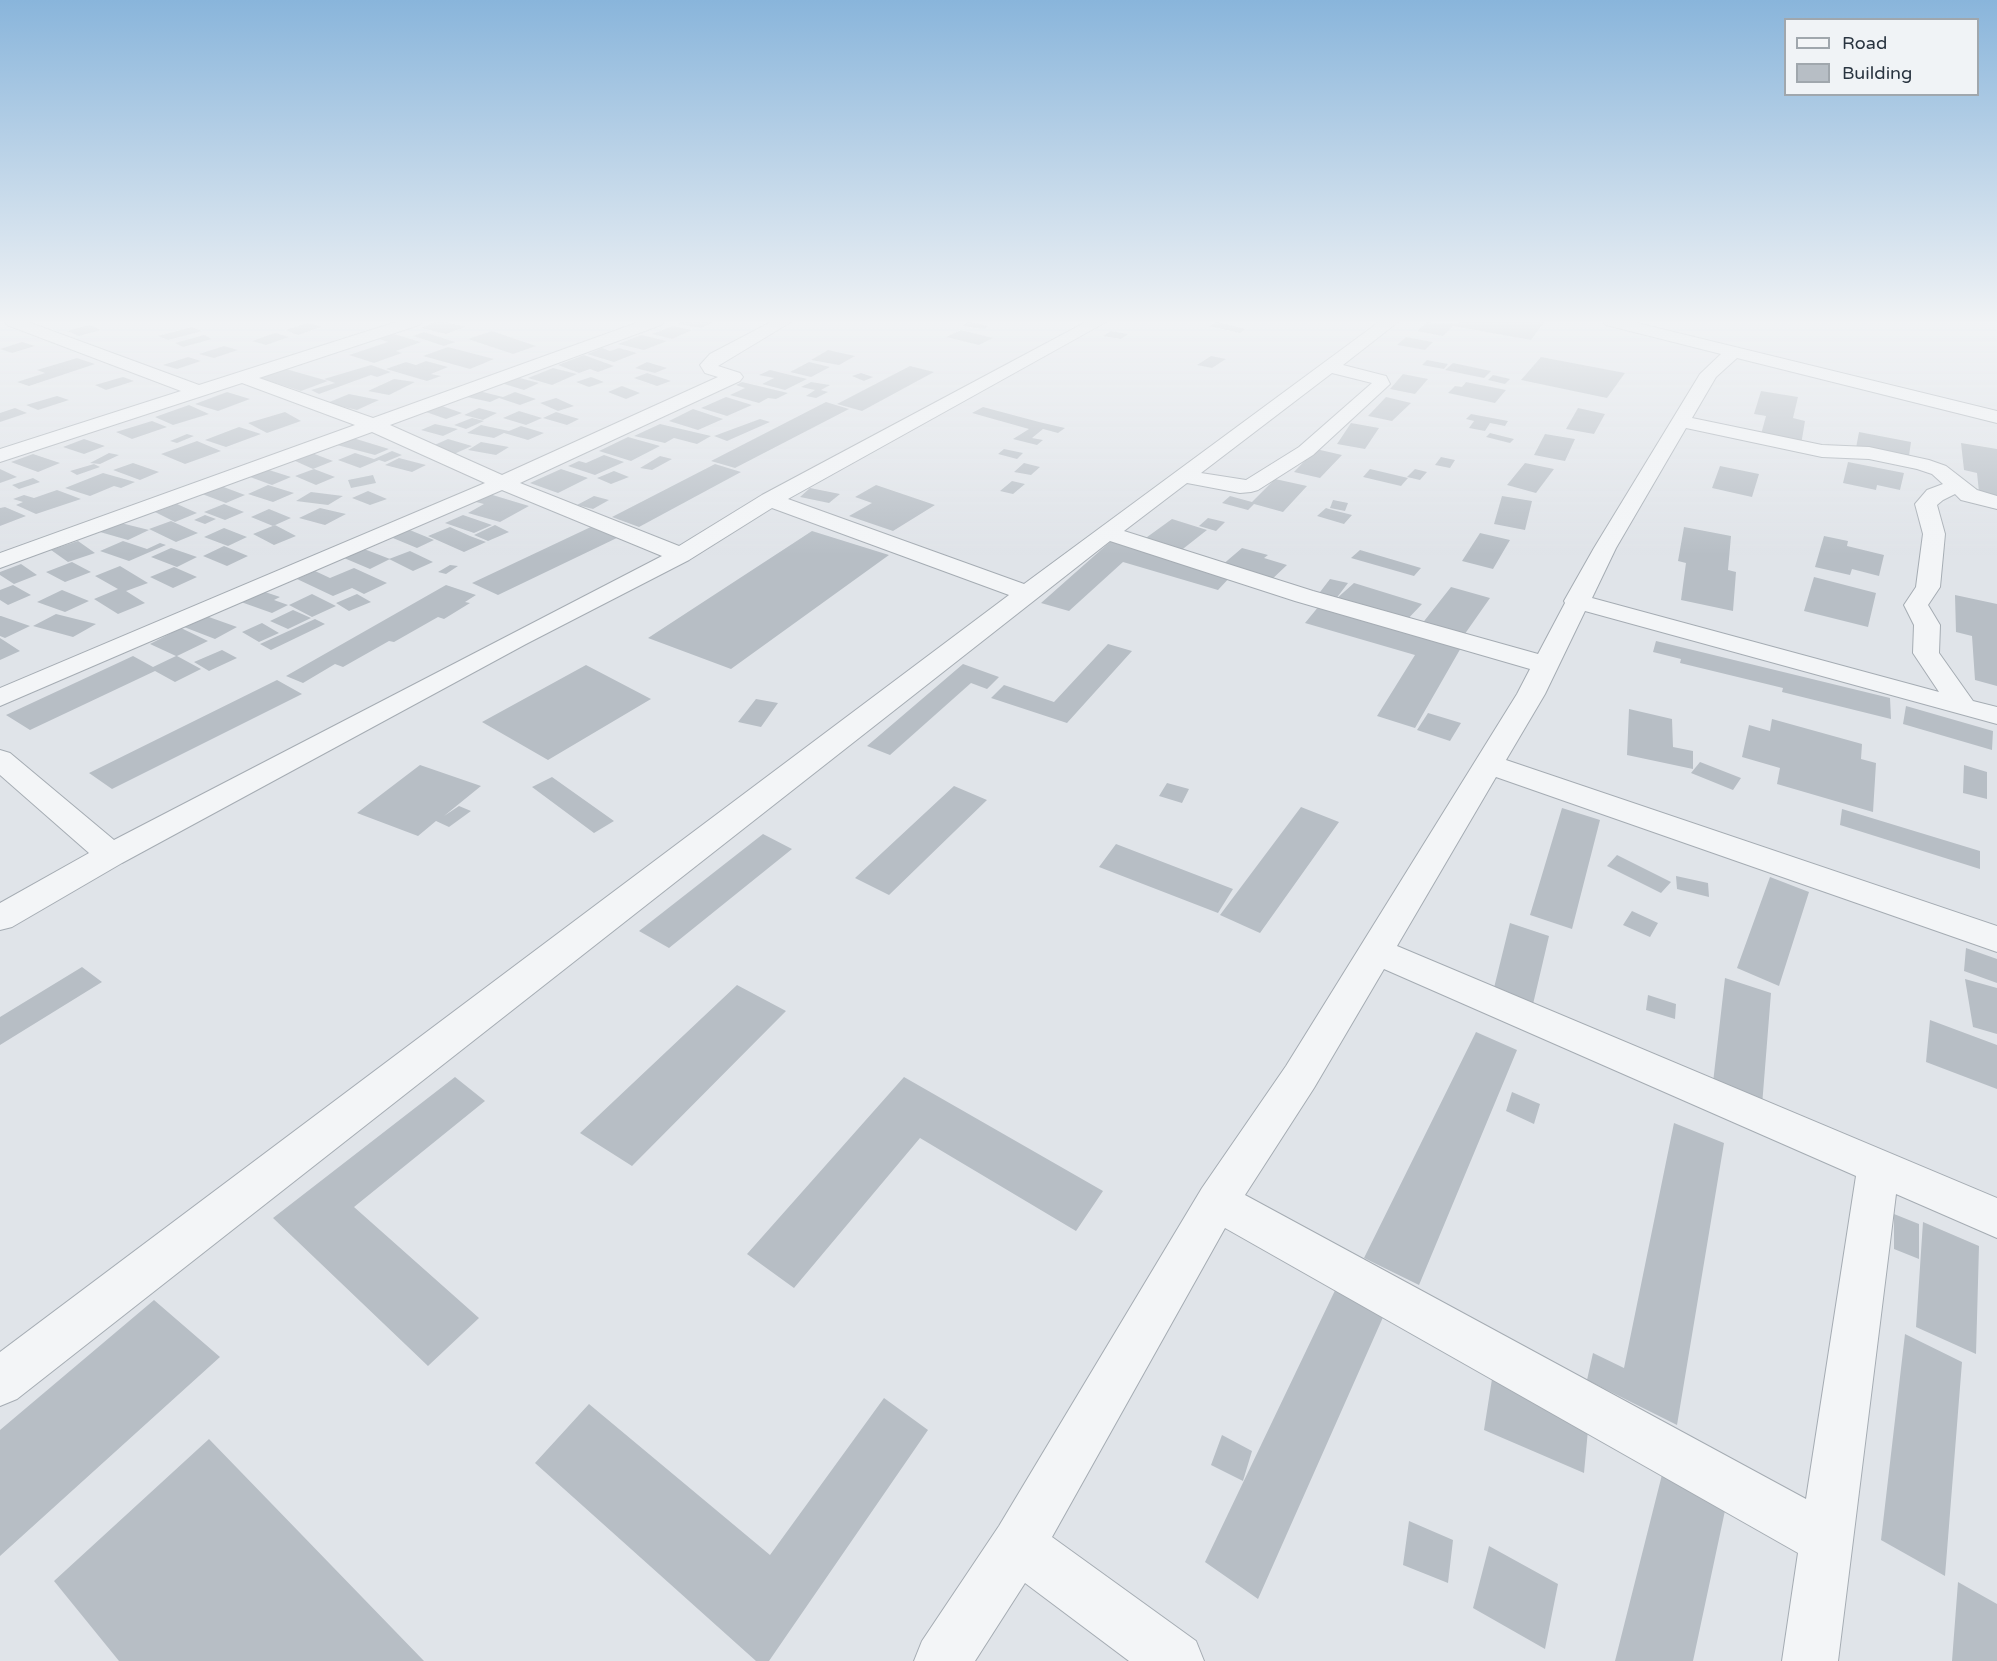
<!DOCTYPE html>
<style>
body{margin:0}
#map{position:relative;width:1997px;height:1661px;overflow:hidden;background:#e0e4e9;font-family:"Varela Round",sans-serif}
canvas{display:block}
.legend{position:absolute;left:1784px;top:18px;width:195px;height:78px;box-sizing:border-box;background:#f0f3f6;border:2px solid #a0a7ad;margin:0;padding:8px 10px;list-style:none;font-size:18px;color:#293440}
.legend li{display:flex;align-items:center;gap:12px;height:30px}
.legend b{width:30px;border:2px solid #a0a7ad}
</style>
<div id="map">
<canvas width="1997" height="1661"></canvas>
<ul class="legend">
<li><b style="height:8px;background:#f3f5f7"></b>Road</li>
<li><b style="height:16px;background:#b7bec5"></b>Building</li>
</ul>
</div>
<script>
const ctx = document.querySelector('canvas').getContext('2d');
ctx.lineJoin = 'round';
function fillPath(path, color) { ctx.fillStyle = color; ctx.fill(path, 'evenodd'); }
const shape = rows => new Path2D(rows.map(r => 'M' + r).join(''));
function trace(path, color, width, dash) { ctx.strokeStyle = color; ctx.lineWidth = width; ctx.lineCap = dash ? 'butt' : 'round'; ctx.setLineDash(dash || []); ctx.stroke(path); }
const building = shape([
 [436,322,445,322,465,327,446,334,421,328],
 [682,322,713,322,701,328,678,324],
 [968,322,989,326,984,329,963,326],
 [1216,322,1246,329,1240,333,1209,326],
 [1427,322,1432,323,1544,322,1531,340,1453,326,1443,336,1417,331],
 [308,323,321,327,298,335,285,330],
 [89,325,101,330,79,336,67,331],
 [673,326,692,330,672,339,652,334],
 [192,327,202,331,168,340,158,336],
 [961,330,993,338,979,345,946,337],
 [492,331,536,346,513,354,468,339],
 [1111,331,1128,334,1121,339,1103,336],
 [424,332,455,342,444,346,413,336],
 [275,333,289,337,266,345,252,341],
 [394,334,421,342,396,351,402,353,374,363,349,355,388,342,379,339],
 [204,335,212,339,183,347,175,343],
 [641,335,667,341,644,350,618,344],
 [1406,337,1433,342,1425,350,1397,345],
 [22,342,35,346,12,353,0,349],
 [224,346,238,350,214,358,199,354],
 [448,347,494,359,470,369,423,356],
 [602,348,610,351,619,348,637,353,614,362,587,354],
 [828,350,855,356,839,365,811,360],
 [584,355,614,366,598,372,590,369,579,373,558,365],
 [1211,356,1226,359,1212,368,1197,365],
 [188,357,201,361,177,369,163,365],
 [1541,357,1625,373,1607,398,1521,380],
 [77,358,95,364,29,386,17,382,45,373,37,370],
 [1427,360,1448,364,1444,369,1422,365],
 [426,361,448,367,431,374,441,376,427,381,386,369,406,362,416,365],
 [647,362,667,368,655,373,635,368],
 [809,362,830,367,811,377,790,372],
 [1453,363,1491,371,1484,378,1445,370],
 [371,365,391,372,377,377,371,375,319,394,311,390,335,383,324,379],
 [910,366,934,372,862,411,837,404],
 [553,368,577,374,552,385,528,378],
 [286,369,328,381,301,391,259,378],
 [770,370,807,379,785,390,762,384,774,378,759,375],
 [647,373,671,381,657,386,634,378],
 [861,373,873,377,864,381,852,376],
 [1403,374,1428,379,1415,394,1390,389],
 [1493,375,1510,379,1505,384,1488,380],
 [123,377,134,381,106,390,95,385],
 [516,377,539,383,524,390,501,383],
 [591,377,604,382,589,387,576,382],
 [394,379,415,382,389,395,368,391],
 [742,382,788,393,776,399,768,398,759,403,730,395,745,388,736,385],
 [811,382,830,385,821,390,828,392,816,398,806,396,815,390,801,387],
 [1466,382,1506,390,1495,403,1448,393,1455,386,1462,387],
 [622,386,640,393,626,399,608,392],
 [479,391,503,397,515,392,536,399,520,405,499,398,490,402,467,397],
 [1761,391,1798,397,1793,418,1805,421,1801,445,1760,438,1766,416,1754,414],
 [227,392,250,399,218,411,195,404],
 [349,394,379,400,357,410,327,403],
 [57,396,69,400,38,410,26,405],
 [726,397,752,405,727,416,701,408],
 [1386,397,1411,403,1392,421,1368,416],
 [556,398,574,406,558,411,540,403],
 [826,402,849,409,735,468,711,461],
 [189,405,209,414,173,425,155,417],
 [442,406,462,413,446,419,426,412],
 [983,407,1039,422,1065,428,1058,433,1043,429,1032,438,1043,440,1037,445,1013,439,1029,429,972,413],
 [15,408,27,413,0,422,0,413],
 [479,408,497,413,483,420,464,415],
 [1578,408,1605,414,1594,434,1566,429],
 [693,409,723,419,698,430,669,421],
 [519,411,542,418,526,425,503,418],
 [285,412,301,421,267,433,248,423],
 [556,412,579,419,567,425,543,418],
 [1471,414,1508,421,1505,426,1490,423,1485,431,1469,428,1474,421,1466,419],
 [472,418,484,421,466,429,454,425],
 [760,419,770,422,727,441,714,436],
 [152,421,167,427,132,439,116,432],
 [1351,423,1379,428,1365,449,1337,444],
 [435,424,458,429,443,436,421,430],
 [660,424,711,436,697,444,674,438,665,443,634,436],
 [481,425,509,431,521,426,544,433,528,440,504,433,494,438,467,433],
 [239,427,261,434,226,447,205,440],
 [1859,432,1911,442,1908,463,1856,448],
 [1490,433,1514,439,1510,443,1486,437],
 [187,434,194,436,177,443,170,441],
 [1545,434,1575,439,1565,461,1534,455],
 [628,437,660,446,631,461,599,451],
 [353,438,389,449,375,455,337,445],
 [84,439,105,446,84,454,63,447],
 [448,439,472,446,454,454,430,447],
 [197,441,221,451,185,464,161,454],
 [481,442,509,447,496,455,468,450],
 [1961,443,1997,449,1997,504,1980,501,1977,473,1964,470],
 [1004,449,1023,453,1017,459,998,454],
 [1316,449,1342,455,1320,478,1294,472],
 [392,451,402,455,385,462,379,460,360,468,338,460,355,453,374,459],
 [109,453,119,455,100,464,90,463],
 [312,453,333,461,313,469,293,460],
 [33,454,60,463,38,472,11,462],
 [604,455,624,462,595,475,568,466,579,461,586,463],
 [660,456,672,459,652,470,640,468],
 [1441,457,1455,460,1450,468,1435,465],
 [399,458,426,465,412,472,385,465],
 [1848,462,1904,473,1900,490,1877,485,1876,490,1843,483],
 [133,463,159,472,140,480,113,470],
 [1024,463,1040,467,1031,475,1014,472],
 [1525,463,1554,469,1536,493,1507,485],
 [94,464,100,467,77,475,70,471],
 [715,464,741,472,639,527,612,517],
 [1720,466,1759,474,1752,497,1712,488],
 [0,469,17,477,0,483],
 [314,469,335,477,316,485,295,476],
 [561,469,588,478,558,493,530,483],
 [1370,469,1408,478,1401,486,1363,477],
 [1415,469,1427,472,1420,480,1407,477],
 [269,470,291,477,272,485,250,477],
 [614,471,629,477,611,484,597,478],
 [103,473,135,482,121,488,114,486,90,496,65,488],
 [373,475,376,483,351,488,348,480],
 [33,478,40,482,19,489,12,485],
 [1275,479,1307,486,1283,512,1254,504,1248,510,1222,503,1230,496,1252,502],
 [1012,481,1025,484,1013,494,1000,491],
 [268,485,294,493,273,502,248,494],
 [876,485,935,505,893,531,849,516,872,503,855,497],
 [221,486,245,495,226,503,202,494],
 [810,488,840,494,829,503,800,497],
 [57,490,81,499,36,514,16,505,23,502,13,499,24,495,34,498],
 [368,491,387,499,370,505,352,498],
 [311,492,343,496,328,505,296,501],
 [486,493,529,506,500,522,468,513,484,504,472,501],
 [594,496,609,500,593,509,577,505],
 [1502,496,1532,501,1525,530,1494,524],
 [1333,500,1348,503,1345,511,1330,508],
 [177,504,197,513,175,522,155,512],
 [224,504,244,512,225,520,204,512],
 [5,507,26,516,0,526,0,508],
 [320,508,346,514,325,525,299,518],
 [1326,508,1329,509,1352,515,1344,524,1317,516],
 [269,509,291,518,273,526,251,517],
 [205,515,216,519,205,524,194,520],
 [463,515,492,525,474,533,445,523],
 [1208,518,1225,522,1216,531,1199,526],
 [1172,519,1207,530,1179,552,1143,540],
 [171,521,198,533,176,542,149,529],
 [121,523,149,530,128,540,100,532],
 [275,525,296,536,274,545,253,534],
 [495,525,509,532,488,541,474,535],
 [595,525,621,536,498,595,472,583],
 [450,527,470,536,486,542,464,552,428,536],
 [1684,527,1731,536,1728,570,1736,572,1733,611,1681,600,1686,563,1678,561],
 [224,528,247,537,228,546,204,537],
 [405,528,434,540,417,548,388,536],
 [812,531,889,555,731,669,648,638],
 [1480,533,1510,540,1493,569,1462,561],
 [1824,536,1848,541,1847,546,1884,555,1879,576,1852,569,1850,575,1815,567],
 [78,541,95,553,68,562,51,550],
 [123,541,147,549,160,543,166,545,129,561,100,551],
 [1111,541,1232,575,1218,590,1123,562,1069,611,1041,603],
 [224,546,248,556,227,566,203,556],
 [171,548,197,557,177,567,151,557],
 [1242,548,1268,555,1264,558,1287,565,1269,582,1221,566],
 [364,549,390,559,370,569,344,558],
 [1360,550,1421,568,1414,576,1351,558],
 [410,551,433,562,413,571,389,559],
 [72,562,91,572,65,582,46,572],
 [21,564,37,575,14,584,0,575,0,572],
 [450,565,458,566,446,574,438,572],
 [120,566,148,583,126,591,145,603,118,614,94,599,118,589,95,576],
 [174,567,197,577,173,588,150,577],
 [354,568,387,583,364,594,352,588,333,596,297,579,315,571,330,578],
 [1814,577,1876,593,1868,627,1804,611],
 [1330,579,1348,583,1335,600,1317,596],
 [1354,583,1422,604,1404,623,1335,600],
 [13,585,31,595,8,605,0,600,0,590],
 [446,585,476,595,465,602,470,603,444,619,438,617,394,642,389,641,343,667,335,664,303,683,286,676],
 [1451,587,1490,598,1462,638,1421,625],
 [62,590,89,601,65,612,37,602],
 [262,591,280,597,274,600,288,605,272,613,241,602],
 [312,594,336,606,312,617,289,605],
 [357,594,371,602,349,611,336,603],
 [1955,595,1997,604,1997,686,1975,680,1972,636,1956,632],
 [1319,606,1462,646,1415,728,1377,716,1415,655,1305,623],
 [293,610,311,618,288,629,270,621],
 [56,614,96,624,73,637,33,626],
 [0,616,1,616,30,626,5,638,0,636],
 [206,616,237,627,215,639,184,627],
 [315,619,325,624,271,650,260,644],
 [262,623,279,633,259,642,242,632],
 [181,628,208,641,177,656,201,669,175,682,155,671,30,730,6,715,133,656,153,667,176,656,150,644],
 [0,638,20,651,0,660],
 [1656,641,1890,698,1891,719,1782,692,1783,688,1680,663,1681,659,1653,652],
 [1108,644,1132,651,1067,723,991,698,1004,685,1054,702],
 [222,650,237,658,209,671,194,662],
 [963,664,999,677,987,689,971,683,890,755,867,746],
 [586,665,651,699,548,760,482,722],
 [277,680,302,694,112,789,89,773],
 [756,699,778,703,761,727,738,722],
 [1906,706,1993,731,1992,750,1903,724],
 [1629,709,1672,719,1673,747,1693,751,1693,769,1627,755],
 [1428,713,1461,723,1450,741,1417,730],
 [1772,719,1862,744,1861,759,1876,763,1873,812,1777,784,1780,768,1742,757,1749,725,1770,731],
 [1700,762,1741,778,1733,790,1691,773],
 [420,765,481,786,444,816,459,806,471,811,449,827,436,821,418,836,357,813],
 [1964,765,1987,772,1987,799,1963,793],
 [552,777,614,821,594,833,532,787],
 [1167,783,1189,789,1182,803,1159,796],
 [954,786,987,800,889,895,855,878],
 [1301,807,1339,822,1260,933,1220,915],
 [1562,808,1600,820,1572,929,1530,915],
 [1842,809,1980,851,1980,869,1840,825],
 [763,834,792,849,669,948,639,931],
 [1116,844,1233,889,1218,913,1099,867],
 [1617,855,1671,882,1661,893,1607,866],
 [1676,876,1708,883,1709,897,1677,889],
 [1770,877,1809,892,1779,986,1737,968],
 [1632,911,1658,923,1650,937,1623,925],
 [1510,923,1549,936,1530,1017,1490,1004],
 [1966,948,1997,959,1997,983,1964,971],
 [82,967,102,982,0,1045,0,1017],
 [1725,978,1771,993,1761,1118,1711,1100],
 [1965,979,1997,988,1997,1034,1973,1027],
 [737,985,786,1011,632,1166,580,1133],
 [1648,995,1676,1004,1675,1019,1646,1010],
 [1930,1020,1997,1045,1997,1089,1926,1062],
 [1476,1032,1517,1050,1419,1285,1364,1258],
 [455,1077,485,1101,354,1207,479,1318,428,1366,273,1218],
 [904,1077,1103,1191,1076,1231,920,1138,794,1288,747,1254],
 [1512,1092,1540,1104,1534,1124,1506,1111],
 [1674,1123,1724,1143,1677,1425,1587,1380,1593,1353,1624,1368],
 [1894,1214,1919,1224,1919,1259,1894,1249],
 [1923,1222,1979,1246,1976,1354,1916,1327],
 [1340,1280,1388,1306,1258,1599,1205,1562],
 [154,1300,220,1357,0,1556,0,1430],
 [1905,1334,1962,1362,1945,1576,1881,1540],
 [1492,1379,1589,1419,1584,1473,1484,1430],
 [884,1398,928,1430,769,1661,756,1661,535,1463,589,1404,770,1555],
 [1222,1435,1252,1451,1243,1481,1211,1465],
 [209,1439,424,1661,119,1661,54,1581],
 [1671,1439,1733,1473,1693,1661,1615,1661],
 [1409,1521,1453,1540,1448,1583,1403,1565],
 [1489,1546,1558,1584,1545,1649,1473,1608],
 [1958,1582,1997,1604,1997,1661,1952,1661]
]);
const street = shape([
 [5,322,28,322,199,385,396,322,421,322,419,325,259,378,373,418,639,322,663,322,661,325,390,425,502,475,718,377,705,373,700,365,710,354,771,322,791,322,718,366,740,373,743,377,740,381,520,483,679,546,762,495,1086,322,1106,322,788,499,1024,584,1379,322,1398,322,1343,365,1386,376,1390,384,1313,455,1258,490,1251,492,1240,493,1187,483,1124,531,1313,591,1538,654,1565,603,1564,601,1594,548,1700,374,1721,354,1606,325,1604,322,1633,322,1997,411,1997,423,1737,358,1716,377,1692,418,1822,445,1869,447,1929,460,1946,466,1977,490,1997,496,1997,509,1961,500,1955,494,1943,500,1937,505,1945,534,1940,587,1928,605,1940,625,1939,653,1973,701,1997,707,1997,724,1585,611,1545,694,1506,760,1997,926,1997,952,1496,777,1397,946,1997,1198,1997,1238,1896,1194,1838,1661,1782,1661,1798,1553,1225,1228,1052,1537,1196,1641,1204,1661,1129,1661,1025,1583,975,1661,914,1661,922,1641,999,1526,1202,1188,1286,1066,1517,694,1530,669,1295,601,1110,541,17,1399,0,1406,0,1352,1009,595,772,508,689,560,526,644,122,863,12,927,0,930,0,903,89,853,0,775,0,750,10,753,114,840,662,556,502,490,0,706,0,688,485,483,372,432,0,568,0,553,355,425,242,383,0,462,0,449,181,391,7,325,5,322],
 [1332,373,1372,383,1299,447,1246,480,1201,473,1332,373],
 [1686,428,1822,457,1869,459,1917,469,1932,474,1943,484,1927,490,1915,504,1923,534,1916,587,1904,605,1914,625,1913,653,1939,692,1592,598,1616,548,1686,428],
 [1384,969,1856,1176,1806,1499,1245,1195,1314,1088,1384,969]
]);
fillPath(building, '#b7bec5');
trace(street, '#a5acb3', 2);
fillPath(street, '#f3f5f7');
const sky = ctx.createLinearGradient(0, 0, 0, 555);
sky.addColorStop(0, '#89b5db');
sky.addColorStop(0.58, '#f1f3f5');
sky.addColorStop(1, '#f1f3f500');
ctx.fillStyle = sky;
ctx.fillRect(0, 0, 1997, 555);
</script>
